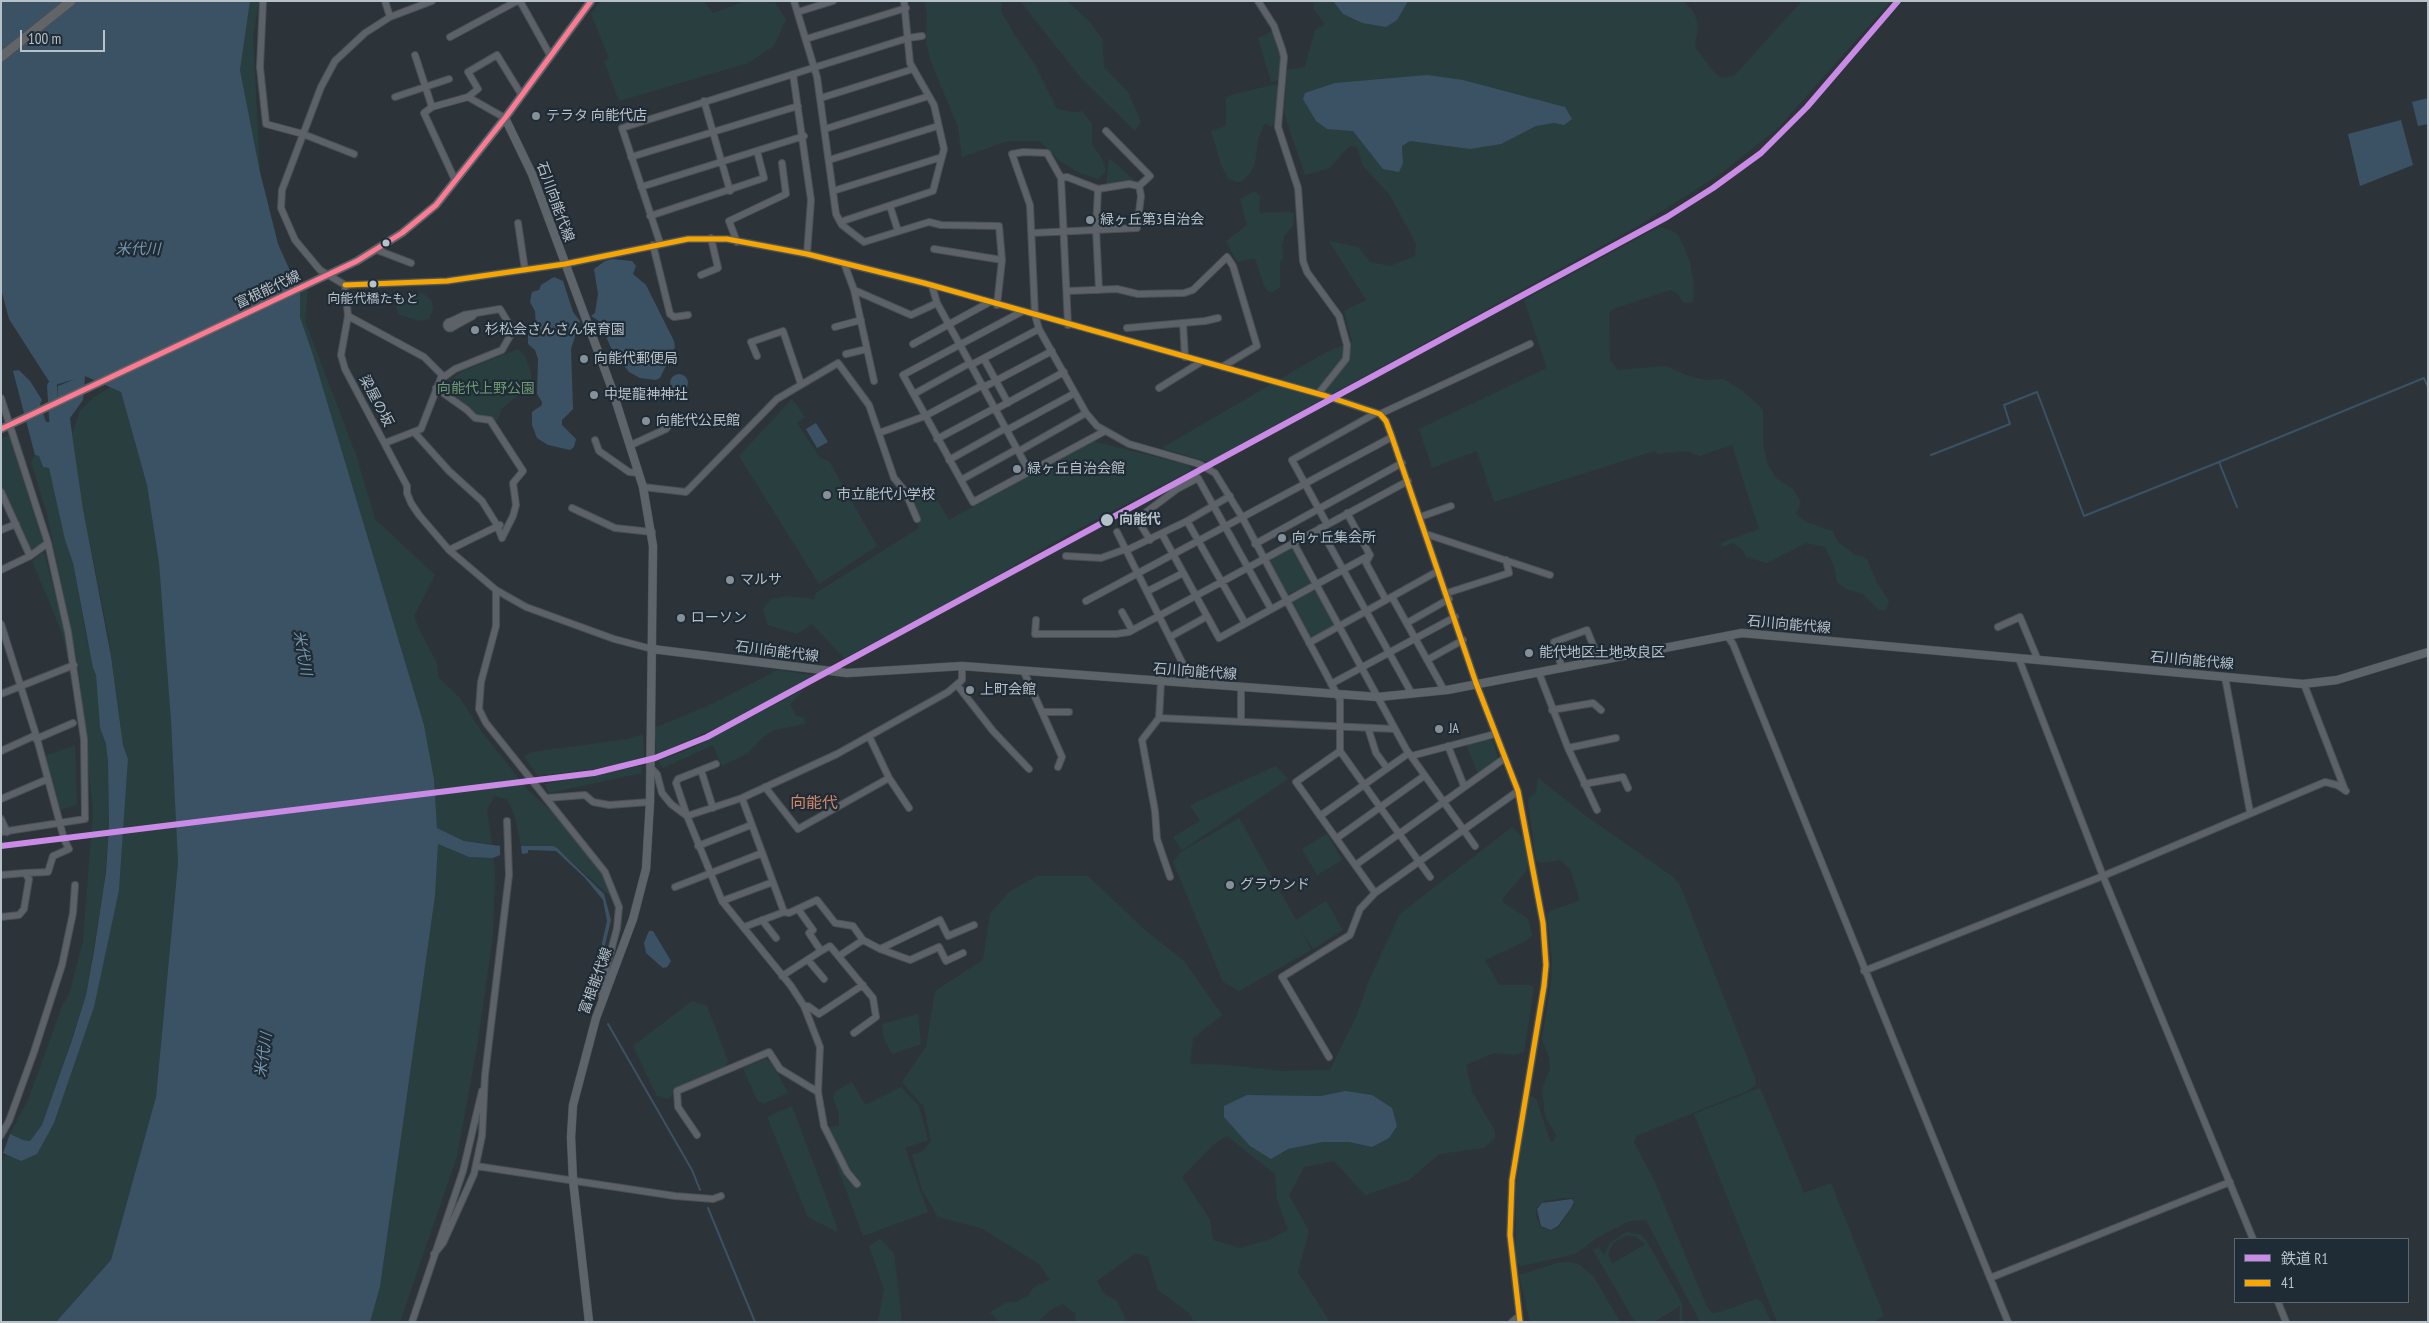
<!DOCTYPE html>
<meta charset="utf-8">
<style>
body{margin:0}
#map{position:relative;width:2429px;height:1323px;overflow:hidden;background:#2c343a;font-family:"PT Sans Narrow","Noto Sans JP",sans-serif}
canvas{display:block}
.frame{position:absolute;inset:0;border:2px solid #b7c1ca;pointer-events:none}
.legend{position:absolute;left:2234px;top:1238px;width:175px;height:65px;box-sizing:border-box;background:#1f2b35;border:1px solid #5c6771;margin:0;padding:6px 9px;list-style:none;font-size:15px;color:#b7c1ca}
.legend li{display:flex;align-items:center;gap:10px;height:25px}
.legend b{width:25px;border:1px solid #5c6771}
.scale{position:absolute;left:20px;top:30px;width:85px;height:22px;box-sizing:border-box;border:2px solid #b7c1ca;border-top:0;padding-left:6px;font-size:15px;line-height:18px;white-space:nowrap;color:#b7c1ca;-webkit-text-stroke:4px #1f2b35;paint-order:stroke}
</style>
<div id="map">
<canvas width="2429" height="1323"></canvas>
<div class="frame"></div>
<ul class="legend">
<li><b style="height:6px;background:#ca8be6"></b>鉄道 R1</li>
<li><b style="height:6px;background:#f7a600"></b>41</li>
</ul>
<div class="scale">100 m</div>
</div>
<script>
const ctx = document.querySelector('canvas').getContext('2d');
ctx.lineJoin = 'round';
function fillPath(path, color) { ctx.fillStyle = color; ctx.fill(path, 'evenodd'); }
const shape = rows => new Path2D(rows.map(r => 'M' + r).join(''));
function trace(path, color, width, dash) { ctx.strokeStyle = color; ctx.lineWidth = width; ctx.lineCap = dash ? 'butt' : 'round'; ctx.setLineDash(dash || []); ctx.stroke(path); }
function write(font, color, halo, rows, align = 'center') {
  ctx.font = font + ' "PT Sans Narrow","Noto Sans JP",sans-serif'; ctx.lineWidth = 4.5; ctx.setLineDash([]); ctx.textBaseline = 'middle'; ctx.strokeStyle = halo; ctx.fillStyle = color; for (const [text, x, y, turn = 0] of rows) {
    ctx.save(); ctx.translate(x, y); ctx.rotate((+turn || 0) * Math.PI / 180); ctx.textAlign = isNaN(turn) ? turn : align; if (halo) ctx.strokeText(text, 0, 0); ctx.fillText(text, 0, 0); ctx.restore();
  }
}
const green = shape([
 [250,1,259,1,253,37,260,172,240,70],
 [601,1,704,1,713,13,745,1,774,1,786,19,774,46,748,63,619,101,604,61,609,58,591,14],
 [924,1,1002,1,1001,11,1015,36,1034,63,1057,109,1074,112,1082,111,1092,124,1092,144,1103,161,1106,171,1098,179,1080,173,1060,161,1040,141,1008,141,962,157,958,127,931,62,926,41,927,12],
 [1020,1,1067,1,1088,20,1102,38,1104,67,1128,92,1141,122,1135,131,1081,78],
 [1313,1,1333,1,1343,14,1361,23,1386,27,1408,1,1684,1,1694,13,1698,25,1695,47,1713,71,1721,78,1734,76,1802,1,1891,1,1777,129,1719,175,1638,226,1208,462,1162,448,1323,354,1352,341,1344,311,1366,300,1329,241,1358,247,1370,262,1390,266,1415,256,1416,244,1404,221,1389,194,1363,166,1357,147,1350,146,1329,168,1305,175,1284,113,1287,70,1305,67,1315,30,1325,24,1314,10],
 [1463,80,1565,107,1564,125,1554,123,1536,126,1470,149,1410,141,1402,146,1403,163,1363,142,1353,131],
 [1274,31,1281,57,1278,80,1271,82,1258,38],
 [1276,84,1278,88,1275,124,1270,127,1268,124,1264,125,1258,139,1255,163,1250,173,1242,181,1237,182,1229,179,1222,167,1211,131,1226,126,1226,98,1231,95],
 [1109,158,1135,181,1106,186],
 [1255,191,1260,196,1259,210,1261,213,1290,212,1294,214,1293,226,1284,236,1282,247,1283,258,1280,263,1280,287,1273,292,1269,292,1264,286,1255,258,1237,262,1226,241,1247,225,1240,199],
 [1659,227,1673,231,1679,236,1690,262,1694,286,1693,302,1684,303,1677,293,1670,290,1613,309,1609,314,1610,360,1618,370,1665,366,1691,377,1706,380,1723,379,1743,391,1763,410,1763,444,1768,465,1776,478,1793,489,1801,502,1796,514,1806,522,1832,531,1838,542,1854,554,1867,559,1877,583,1889,601,1886,610,1879,610,1863,594,1846,589,1837,582,1834,566,1825,547,1806,543,1767,563,1746,557,1742,549,1733,543,1722,547,1721,543,1759,529,1732,445,1699,456,1688,451,1659,454,1654,451,1494,502,1477,451,1432,468,1419,429,1547,368,1524,300],
 [308,289,305,321,356,455,375,519,435,575,414,616,420,631,437,663,438,677,460,698,481,731,528,790,561,820,602,873,610,896,563,854,550,848,521,846,515,817,507,799,494,796,487,810,492,844,464,841,437,828,434,779,424,725,313,355,300,317,300,293],
 [423,293,432,301,433,309,429,319,419,321,400,315,397,310,396,300,410,296,410,294],
 [518,349,525,356,531,372,531,390,513,399,501,410,498,419,493,423,476,416,467,406,441,391,443,386,461,372],
 [111,387,121,392,147,485,159,563,171,721,178,862,156,1097,111,1260,56,1322,1,1322,1,1163,6,1154,21,1161,54,1123,92,1012,119,889,128,759,123,745,109,638,83,509,72,434,80,411,94,397],
 [792,399,805,417,797,423,820,458,829,461,877,546,819,584,739,456],
 [9,435,44,543,30,552,1,486,1,439],
 [1092,441,1188,465,1191,470,1067,535,947,604,844,658,812,624,797,634,768,625,763,609,771,599,787,596,814,599,816,593,919,528,908,492,927,483,949,520],
 [35,455,39,456,43,467,49,467,65,540,73,563,86,637,96,675,100,728,106,744,108,762,109,826,104,886,86,995,53,1096,42,1125,30,1141,23,1140,10,1134,28,1100,63,1004,69,995,83,941,93,811,78,664,47,514,31,462],
 [1292,545,1312,582,1287,595,1267,559],
 [44,552,59,609,71,663,69,664,62,633,32,561],
 [1315,587,1335,624,1309,639,1289,602],
 [778,670,817,676,729,722,657,754,654,728,712,704],
 [805,689,790,704,796,716,804,717,805,724,774,730,764,736,748,753,722,766,713,745,663,768,658,761,692,748],
 [643,734,644,758,594,769,538,776,524,756,533,752,628,739],
 [1491,737,1499,761,1478,773,1466,745],
 [75,745,77,805,60,810,45,756],
 [641,766,642,773,549,793,545,784],
 [1276,766,1288,779,1182,850,1173,837,1200,821,1190,805],
 [1538,778,1586,816,1672,876,1680,885,1756,1080,1755,1086,1747,1091,1636,1136,1634,1143,1653,1178,1707,1307,1712,1313,1720,1312,1756,1299,1762,1302,1771,1322,1700,1322,1646,1220,1630,1221,1600,1236,1575,1254,1521,1266,1516,1261,1516,1187,1528,1097,1533,1096,1537,1101,1550,1141,1553,1142,1556,1135,1545,1116,1542,1089,1550,1069,1549,1057,1542,1039,1551,983,1552,959,1547,914,1550,911,1579,901,1579,896,1570,869,1560,860,1540,863,1536,860,1528,803,1529,798,1536,792],
 [1562,1198,1573,1198,1575,1203,1559,1227,1551,1231,1540,1226,1536,1216,1536,1208,1545,1201],
 [1239,818,1296,920,1326,901,1343,930,1313,949,1301,929,1311,950,1239,991,1223,982,1173,862,1181,852],
 [1512,827,1523,838,1528,864,1527,870,1503,898,1503,902,1528,919,1532,935,1526,941,1485,960,1499,985,1531,985,1534,987,1524,1052,1514,1055,1494,1053,1466,1065,1472,1092,1495,1131,1495,1138,1484,1148,1439,1154,1409,1180,1365,1195,1334,1161,1304,1167,1289,1195,1309,1231,1298,1272,1330,1322,1194,1322,1189,1313,1158,1290,1148,1257,1136,1253,1097,1281,1104,1294,1117,1301,1127,1322,1076,1322,1075,1313,1063,1304,1050,1310,1038,1322,999,1322,990,1312,1006,1303,1016,1302,1028,1296,1034,1287,1050,1280,1039,1264,981,1228,938,1217,922,1190,912,1155,923,1151,931,1141,924,1107,902,1082,926,1047,935,991,983,960,990,914,1009,892,1037,876,1088,876,1145,930,1184,961,1222,1015,1193,1038,1190,1064,1228,1065,1281,1071,1330,1070,1356,1017,1370,978,1400,914],
 [1345,1091,1372,1147,1349,1142,1323,1142,1288,1149,1247,1095,1321,1096],
 [1227,1136,1275,1174,1277,1199,1288,1230,1269,1240,1240,1248,1213,1240,1210,1220,1182,1177,1214,1144],
 [1327,834,1342,860,1317,875,1302,849],
 [438,844,469,857,493,858,495,869,493,935,478,1041,457,1156,400,1322,370,1322,380,1287,435,896],
 [692,1001,707,1006,728,1061,726,1066,677,1088,669,1099,657,1096,633,1046],
 [918,1014,921,1044,892,1054,884,1039,882,1024],
 [765,1059,771,1062,788,1093,763,1104,757,1100,743,1068],
 [852,1082,865,1105,901,1087,919,1106,928,1140,905,1148,928,1212,863,1236,823,1128,839,1126,839,1114,833,1098,836,1091],
 [1760,1088,1804,1193,1831,1183,1884,1316,1873,1322,1777,1322,1694,1114],
 [792,1106,836,1224,837,1232,808,1217,767,1117],
 [1627,1232,1641,1235,1646,1240,1682,1303,1682,1322,1679,1322,1680,1306,1654,1322,1635,1322,1593,1250,1599,1247,1604,1255,1610,1243],
 [1635,1236,1645,1244,1612,1264,1608,1254,1613,1243,1625,1236],
 [880,1239,894,1253,902,1322,878,1322,884,1289,869,1246],
 [1570,1262,1580,1265,1594,1277,1620,1322,1530,1322,1519,1275,1557,1263]
]);
const water = shape([
 [1,1,250,1,240,70,260,172,278,244,300,293,300,317,313,355,424,725,434,779,437,828,464,841,500,846,500,855,493,858,469,857,438,844,435,896,380,1287,370,1322,56,1322,111,1260,156,1097,178,863,171,721,159,563,147,485,121,392,85,376,83,400,70,418,72,434,83,509,111,656,123,745,128,759,119,890,94,1007,54,1123,37,1154,21,1161,3,1153,10,1134,23,1140,30,1141,42,1125,72,1040,86,995,94,951,106,872,109,826,108,762,106,744,100,728,96,675,93,668,73,563,65,540,49,468,43,467,39,456,35,455,13,371,19,370,30,381,42,400,40,404,46,422,51,422,57,417,58,386,75,379,52,386,9,319,1,289],
 [1333,1,1408,1,1397,20,1386,27,1362,23,1343,14],
 [1427,75,1463,80,1565,107,1572,119,1564,125,1554,123,1536,126,1501,144,1470,149,1410,141,1402,146,1403,163,1399,172,1383,169,1353,131,1327,129,1316,121,1303,99,1305,93,1335,83],
 [2428,98,2428,124,2418,126,2412,102],
 [2401,120,2413,165,2360,186,2348,134],
 [613,259,632,261,636,266,633,274,646,285,674,341,675,347,660,378,656,380,640,378,629,372,612,350,599,321,591,316,595,313,598,294,594,269,605,261],
 [554,277,563,281,573,312,580,321,571,349,573,409,562,420,562,425,576,439,574,447,570,450,548,445,537,438,532,425,532,412,542,405,542,402,537,394,538,359,535,350,528,344,528,332,536,328,535,311,530,302,532,292,539,290,541,285],
 '670 383a9 9 0 1 1 18 0a9 9 0 1 1-18 0Z',
 [816,423,828,442,817,448,806,429],
 [521,846,553,846,557,848,604,894,611,920,594,991,591,990,607,921,603,900,585,878,556,851,528,850,528,853,522,854],
 [649,931,653,931,671,961,667,967,663,968,646,953,644,943],
 [1345,1091,1372,1095,1392,1108,1397,1126,1389,1138,1372,1147,1349,1142,1323,1142,1288,1149,1271,1159,1250,1146,1224,1117,1224,1106,1247,1095,1321,1096],
 [1572,1199,1574,1202,1571,1208,1558,1226,1551,1230,1541,1226,1537,1209,1542,1203]
]);
const stream = shape([
 [1931,455,2010,424,2004,405,2037,392,2084,516,2219,462],
 [2237,507,2219,462,2424,378,2428,387],
 [608,1024,692,1170,700,1190],
 [708,1208,755,1322]
]);
const river = shape([
 [52,386,55,432]
]);
const minor = shape([
 [263,1,260,67,266,124,303,134,354,154],
 [385,1,390,17],
 [432,1,390,17,365,33,335,61,321,87,282,190,281,208,295,240,320,270,345,285,348,316,341,355,345,369,407,486,407,493,411,503,419,515,449,550,496,590,526,607,614,639,652,649],
 [520,1,550,55],
 [794,1,817,77,836,214,842,225,864,242,929,222,941,225,999,226,1002,260,997,305],
 [1258,1,1274,26,1282,49,1284,57,1278,127,1298,188,1303,261,1307,272,1339,316,1347,345,1346,359,1318,394],
 [798,12,833,1],
 [450,37,517,1],
 [806,39,906,8],
 [415,55,432,107],
 [793,74,811,200,807,254],
 [395,97,449,79],
 [468,97,478,89,468,72,497,55,521,94],
 [821,98,913,69],
 [704,101,730,191],
 [825,129,929,96],
 [1106,131,1150,176,1139,186],
 [631,157,798,106],
 [829,160,938,126],
 [1061,178,1067,177,1098,189,1096,229,1099,290],
 [455,180,424,113,432,107,468,97,505,118],
 [641,187,804,136],
 [833,191,942,157],
 [890,206,898,231],
 [650,216,764,178,757,151],
 [840,222,933,191,944,149,934,105,910,63,904,1],
 [518,223,525,270],
 [1032,233,1137,228,1141,196,1139,186,1129,184,1098,189],
 [737,242,729,221,786,194,782,163],
 [660,243,622,128,908,38,922,36],
 [653,245,670,314,674,317,688,315],
 [934,249,1002,260],
 [377,250,411,263],
 [844,263,854,290,874,381],
 [701,275,718,268,711,238],
 [345,285,447,281,565,264,688,239,727,239,807,254,924,283,1326,396,1380,414,1386,421,1392,437,1476,683,1518,791,1543,923,1546,965,1544,986,1512,1180,1510,1235,1520,1322],
 [932,286,937,303,1029,471],
 [854,290,911,315,937,303],
 [1068,291,1117,289,1138,294,1184,293,1193,290,1227,257,1233,266,1257,346,1222,367],
 [1023,311,903,375,973,502,1105,431],
 [348,316,424,357,442,375,421,429,385,443],
 '446.5 325a3.5 3.5 0 1 1 7 0a3.5 3.5 0 1 1-7 0Z',
 [1183,323,1185,357],
 [1068,325,1061,178,1047,153,1024,152,1012,154,1030,205,1035,315,1039,329,1086,413,1097,426,1129,444,1199,464,1215,473,1242,517,1340,700,1340,751,1430,877],
 [453,327,473,316],
 [835,327,861,320],
 [1127,328,1205,321,1218,318],
 [913,344,988,303],
 [846,354,867,349],
 [757,356,751,342,783,331,801,384],
 [984,359,1008,403],
 [971,365,1039,329],
 [441,379,455,369,502,350,510,336,509,324,500,309,464,315,449,322],
 [984,387,1052,351],
 [436,388,467,410,475,418,490,420,523,471,513,483,516,505,513,516,502,538],
 [1159,388,1201,362],
 [914,394,970,363],
 [1,398,48,543,68,632,84,739,85,819,1,832],
 [996,409,1064,372],
 [1380,414,1530,344],
 [1007,430,1075,393],
 [414,432,449,471,482,501,497,525,502,538],
 [879,433,925,416,983,385],
 [937,439,995,408],
 [595,440,599,451,629,472,639,473],
 [631,445,666,429,673,420],
 [1019,451,1086,413],
 [949,460,1006,428],
 [961,480,1017,449],
 [643,487,686,492,777,399,838,363,869,405,894,478,905,491,917,519],
 [1,492,30,556],
 [572,508,615,528,652,532],
 [1347,513,1370,555,1366,563,1386,600],
 [1420,517,1451,506],
 [1187,521,1245,623],
 [1327,524,1292,460,1376,413],
 [1320,528,1412,694],
 [1,530,16,524],
 [1117,532,1193,684],
 [1162,534,1219,638,1370,555],
 [1426,534,1550,575],
 [1150,540,1137,519,1177,489,1198,478,1271,609],
 [1293,542,1406,749,1475,846],
 [1255,544,1402,463],
 [449,550,500,525],
 [1127,550,1187,521,1230,496],
 [1066,556,1101,558,1126,549],
 [1,570,30,556,48,543],
 [496,590,496,626,481,682,479,709,486,723,605,872,619,907,617,928,603,982,602,999],
 [1148,591,1183,573],
 [1447,593,1509,573,1506,560],
 [1392,597,1444,690],
 [1086,601,1392,437],
 [1122,612,1132,630],
 [1036,620,1035,634,1116,634,1129,632,1408,481],
 [1407,623,1449,599],
 [1,624,36,735,63,835],
 [1998,627,2020,617,2038,660],
 [1727,636,1733,644,2008,1322],
 [1170,637,1206,617],
 [1309,643,1438,571],
 [2019,659,2103,876,2253,1239],
 [1427,660,1463,640],
 [1562,668,1554,642,1587,630,1599,660],
 [1024,672,1062,757,1058,767],
 [1539,673,1568,748,1597,810],
 [2225,677,2250,812],
 [1161,682,1159,718,1395,729],
 [1331,684,1455,617],
 [2304,684,2345,790],
 [957,685,993,731,1029,769],
 [1,694,74,665],
 [1552,710,1593,703,1601,710],
 [1042,712,1069,712],
 [1159,718,1142,740,1155,811,1157,839,1170,877],
 [1241,721,1241,688],
 [1368,728,1376,753,1387,768],
 [869,736,889,778,909,808],
 [36,739,73,723],
 [1448,746,1464,786],
 [1568,748,1616,738],
 [1,751,36,735],
 [1340,751,1296,782,1375,893],
 [1411,756,1495,734],
 [716,764,678,779,676,783,687,816,722,901,791,986,804,1006,820,1047,818,1092,824,1126,847,1172,857,1184],
 [650,767,657,774,662,793,671,804,687,816],
 [701,770,713,808],
 [1584,784,1623,777,1628,788],
 [765,787,798,829,889,778],
 [547,798,585,795,593,802,609,805,650,802],
 [742,798,784,912,789,913,817,900,835,923,853,926,863,940,880,949,910,960,939,947,946,961,963,953],
 [1,799,48,779],
 [687,816,742,798,837,754,948,692,962,680,962,666],
 [1320,816,1409,753],
 [1,819,7,832],
 [1337,838,1424,776],
 [698,846,751,825],
 [1357,864,1505,758],
 [25,873,48,872,53,856,69,849,64,839],
 [1,875,25,873,29,879,24,909,19,915,1,917],
 [675,887,762,853],
 [722,901,773,882],
 [762,920,776,938],
 [744,927,784,912],
 [880,949,940,920,948,936,974,925],
 [821,951,830,946,873,998,876,1017,854,1033],
 [839,956,863,940],
 [808,960,824,979],
 [1864,971,2103,876,2325,782,2337,785,2346,791],
 [782,976,821,951,809,933,813,930,798,909],
 [804,1006,808,1006,819,1014,863,985],
 [1329,1057,1282,977,1350,935,1360,909,1375,893,1518,791],
 [1,1135,9,1121,34,1052,62,965,73,913,75,885],
 [697,1135,678,1107,677,1091,769,1052,780,1069,818,1092],
 [476,1166,675,1196,713,1199,721,1196],
 [434,1254,443,1243,474,1174,482,1136,485,1075,509,875,507,821],
 [1990,1278,2230,1182],
 [2278,1302,2286,1322],
 [412,1322,463,1171,482,1091],
 [1512,1322,1519,1316]
]);
const major = shape([
 [505,118,532,174,612,389,643,487,653,546,650,802,646,869,633,919,596,1018,573,1105,571,1137,573,1180,589,1322],
 [1,429,357,261,402,233,436,205,505,118,591,1],
 [652,649,847,673,962,666,1378,697,1447,690,1742,633,2303,684,2337,680,2428,652]
]);
const highway = shape([
 [1,57,71,1]
]);
const bus1 = shape([
 [345,285,447,281,565,264,688,239,727,239,807,254,924,283,1326,396,1380,414,1386,421,1392,437,1476,683,1518,791,1543,923,1546,965,1544,986,1512,1180,1510,1235,1520,1322]
]);
const bus2 = shape([
 [1,429,357,261,402,233,436,205,505,118,591,1]
]);
const rail1 = shape([
 [1,846,594,773,655,758,707,737,1667,217,1713,188,1761,153,1807,107,1898,1]
]);
const markers = [
 [536,116,5,"#869098"],
 [1090,220,5,"#869098"],
 [386,243,4.5,"#b7c1ca"],
 [373,284,4.5,"#b7c1ca"],
 [475,330,5,"#869098"],
 [584,359,5,"#869098"],
 [594,395,5,"#869098"],
 [646,421,5,"#869098"],
 [1017,469,5,"#869098"],
 [827,495,5,"#869098"],
 [1107,520,7,"#b7c1ca"],
 [1282,538,5,"#869098"],
 [730,580,5,"#869098"],
 [681,618,5,"#869098"],
 [1529,653,5,"#869098"],
 [970,690,5,"#869098"],
 [1439,729,5,"#869098"],
 [1230,885,5,"#869098"]
];
const busNames = [
 ["向能代橋たもと",373,299]
];
const poiNames = [
 ["テラタ 向能代店",546,116],
 ["緑ヶ丘第3自治会",1100,220],
 ["杉松会さんさん保育園",485,330],
 ["向能代郵便局",594,359],
 ["中堤龍神神社",604,395],
 ["向能代公民館",656,421],
 ["緑ヶ丘自治会館",1027,469],
 ["市立能代小学校",837,495],
 ["向ヶ丘集会所",1292,538],
 ["マルサ",740,580],
 ["ローソン",691,618],
 ["能代地区土地改良区",1539,653],
 ["上町会館",980,690],
 ["JA",1449,729],
 ["グラウンド",1240,885]
];
const streetNames = [
 ["石川向能代線",555,202,70],
 ["富根能代線",268,290,-25],
 ["梁屋の坂",376,401,62],
 ["石川向能代線",1789,625,5],
 ["石川向能代線",777,652,7],
 ["石川向能代線",2192,661,5],
 ["石川向能代線",1195,672,4],
 ["富根能代線",596,981,-70]
];
const parkNames = [
 ["向能代上野公園",486,389]
];
const stopNames = [
 ["向能代",1119,520]
];
const waterNames = [
 ["米代川",138,250],
 ["米代川",302,653,80],
 ["米代川",264,1055,-82]
];
const quarterNames = [
 ["向能代",814,803]
];
fillPath(green, '#293f3f');
fillPath(water, '#3b5264');
trace(stream, '#3b5264', 2);
trace(river, '#3b5264', 10);
trace(minor, '#4a5054', 8);
trace(major, '#4a5157', 9);
trace(highway, '#495055', 11);
trace(minor, '#5c6268', 6);
trace(major, '#5e656a', 8);
trace(highway, '#616568', 9);
trace(bus1, '#f7a600', 5);
trace(bus2, '#fe7a93', 5);
trace(rail1, '#ca8be6', 6);
for (const [x, y, r, color] of markers) { const dot = new Path2D(); dot.arc(x, y, r, 0, 2 * Math.PI); ctx.fillStyle = color; ctx.fill(dot); trace(dot, '#1f2b35', 2); }
write('13px', '#b7c1ca', '#1f2b35', busNames);
write('14px', '#b7c1ca', '#1f2b35', poiNames, 'left');
write('14px', '#b7c1ca', '#1f2b35', streetNames);
write('14px', '#6e9b72', '#1f2b35', parkNames);
write('bold 14px', '#b7c1ca', '#1f2b35', stopNames, 'left');
write('italic 15px', '#7796ac', '#1f2b35', waterNames);
write('16px', '#d48768', '#1f2b35', quarterNames);
</script>
